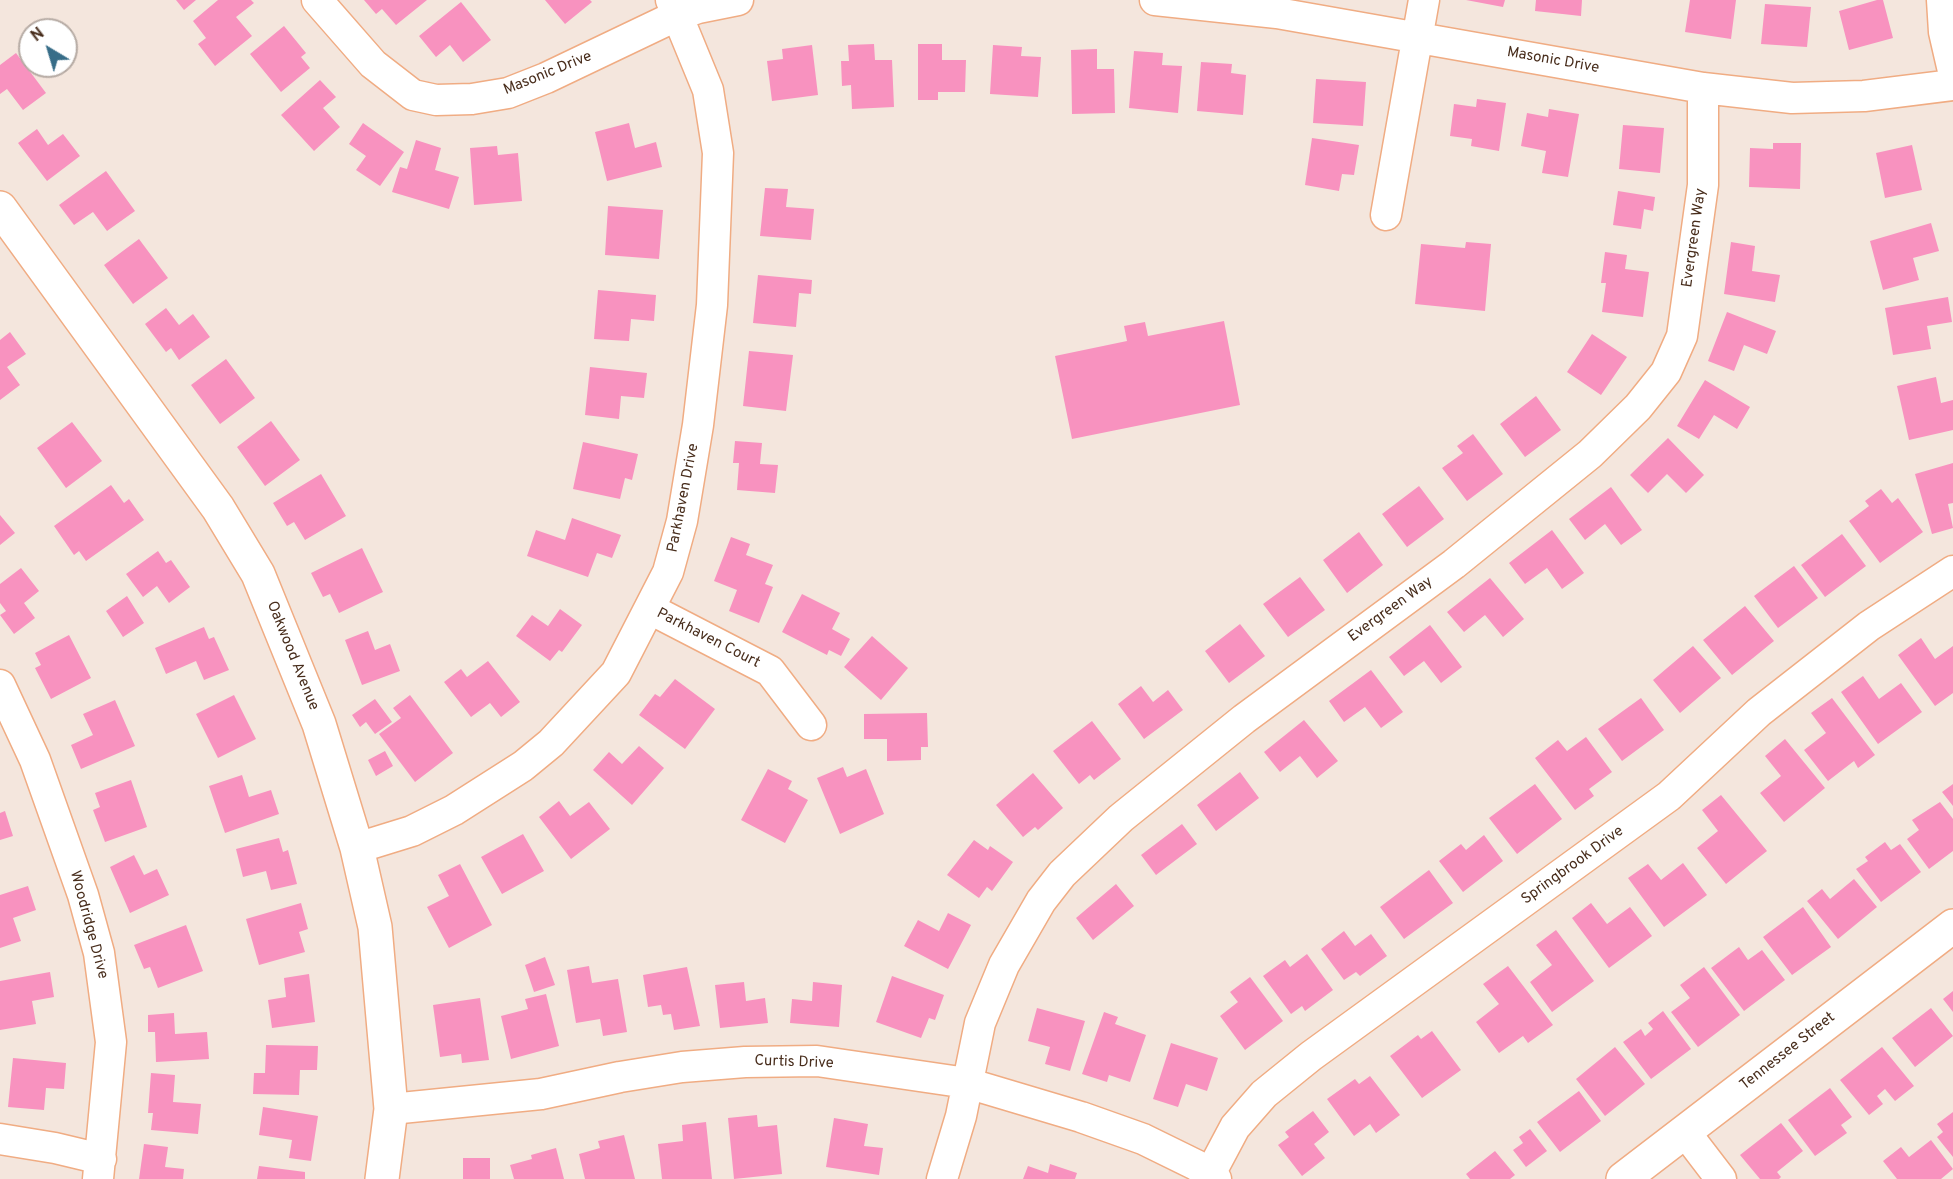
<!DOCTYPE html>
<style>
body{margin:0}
#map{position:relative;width:1953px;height:1179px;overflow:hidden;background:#f4e6dd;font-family:Overpass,sans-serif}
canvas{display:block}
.north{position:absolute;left:18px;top:18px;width:60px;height:60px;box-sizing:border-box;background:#fff;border:2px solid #b6aba4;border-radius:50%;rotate:322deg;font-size:16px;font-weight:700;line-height:24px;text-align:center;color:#482d1c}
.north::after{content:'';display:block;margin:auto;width:21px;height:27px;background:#376d88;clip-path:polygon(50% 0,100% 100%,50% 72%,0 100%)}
</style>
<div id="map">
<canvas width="1953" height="1179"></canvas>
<div class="north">N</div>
</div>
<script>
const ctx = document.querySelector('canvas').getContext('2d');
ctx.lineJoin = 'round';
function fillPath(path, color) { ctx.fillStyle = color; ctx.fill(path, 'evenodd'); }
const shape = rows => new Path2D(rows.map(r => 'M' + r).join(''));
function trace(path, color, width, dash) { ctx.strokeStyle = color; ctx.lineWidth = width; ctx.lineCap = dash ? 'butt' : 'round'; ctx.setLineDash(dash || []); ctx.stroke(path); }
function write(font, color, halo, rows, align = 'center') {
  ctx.font = font + ' Overpass,sans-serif'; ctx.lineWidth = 4.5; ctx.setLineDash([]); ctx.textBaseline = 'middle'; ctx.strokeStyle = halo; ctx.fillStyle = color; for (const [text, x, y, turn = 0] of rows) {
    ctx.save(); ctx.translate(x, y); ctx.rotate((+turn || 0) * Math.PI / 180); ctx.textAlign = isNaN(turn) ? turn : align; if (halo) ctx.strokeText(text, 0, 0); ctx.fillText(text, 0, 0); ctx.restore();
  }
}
const building = shape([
 [176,0,196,0,184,10],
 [218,0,251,0,254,3,236,17,252,36,215,66,198,44,206,38,193,21],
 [364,0,427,0,396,25,382,9,376,14],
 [545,0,590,0,592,2,565,24],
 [1466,0,1505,0,1503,7],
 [1536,0,1582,0,1581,16,1535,11],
 [1690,0,1736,0,1731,39,1685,32],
 [1877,0,1883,0,1893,38,1849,50,1839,11],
 [461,2,491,40,463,62,450,45,436,57,419,36],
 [1765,4,1811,7,1807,47,1761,44],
 [284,26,306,53,301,57,310,68,281,92,250,54],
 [874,44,875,60,892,60,894,107,852,109,851,85,842,86,841,61,849,61,848,45],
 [918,44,942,44,942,60,966,60,965,92,938,92,938,100,918,100],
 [812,45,818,95,772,101,767,61,783,59,782,49],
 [993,45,1022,47,1021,56,1041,57,1038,97,990,94],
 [1097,49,1097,69,1114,69,1115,113,1072,114,1071,50],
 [1134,51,1163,53,1162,65,1182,66,1178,113,1129,108],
 [16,53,46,93,23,110,7,89,0,94,0,65],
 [1201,62,1232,64,1231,73,1246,75,1243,115,1197,111],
 [1316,79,1366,82,1363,126,1313,123],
 [320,80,336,97,323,108,340,127,314,151,281,115],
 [1477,99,1506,103,1499,151,1471,146,1472,139,1450,136,1454,104,1476,107],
 [1549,109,1579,114,1568,177,1542,173,1546,151,1521,146,1527,113,1548,117],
 [363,123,404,152,380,186,356,170,366,156,349,144],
 [629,123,635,148,656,142,662,167,607,181,595,132],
 [1623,125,1664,128,1660,173,1619,169],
 [37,129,48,145,63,134,80,156,47,181,18,143],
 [1312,138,1359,145,1354,175,1342,174,1339,191,1305,185],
 [416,140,441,148,435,170,459,177,449,209,392,192,400,167,407,169],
 [1773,143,1801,143,1800,189,1749,187,1750,148,1773,149],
 [1912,145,1922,190,1885,198,1876,153],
 [497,146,498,155,518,153,522,201,474,205,470,148],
 [106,171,135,211,107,231,93,212,74,225,59,205],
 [765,188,788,189,786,207,814,209,811,240,760,236],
 [1618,191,1655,197,1653,211,1644,209,1641,229,1613,225],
 [608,206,663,210,659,259,605,255],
 [1931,223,1939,251,1913,258,1919,280,1883,290,1870,241],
 [139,239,168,278,133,304,104,265],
 [1466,242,1491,244,1485,311,1415,304,1421,244,1465,248],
 [1731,242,1755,246,1752,271,1780,275,1775,302,1724,294],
 [1605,252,1627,255,1625,269,1649,272,1643,317,1602,312,1606,283,1601,283],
 [758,275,812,280,811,294,799,293,796,327,753,323],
 [598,290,656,295,654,321,631,319,629,341,594,339],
 [1948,297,1952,322,1927,326,1931,349,1893,355,1885,308],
 [166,308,179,325,193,314,210,337,179,360,171,348,166,352,145,324],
 [1727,312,1776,331,1767,354,1744,345,1734,371,1708,361],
 [1224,321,1240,405,1072,439,1055,356,1127,341,1124,326,1145,322,1148,336],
 [10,332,26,354,7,367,20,385,0,400,0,340],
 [1592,334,1627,357,1601,395,1567,372],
 [749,351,793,355,786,411,743,406],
 [226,359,255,398,220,424,191,385],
 [590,367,647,373,644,398,621,396,619,419,585,415],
 [1936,377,1941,403,1953,400,1953,430,1909,440,1897,386],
 [1705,380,1750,407,1737,429,1714,415,1699,439,1677,426],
 [1536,396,1561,430,1525,457,1500,424],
 [271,421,300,460,265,486,237,447],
 [72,422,102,461,66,488,37,448],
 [1473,434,1503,474,1467,501,1442,468,1463,453,1457,446],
 [1668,438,1704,475,1686,493,1667,474,1648,493,1630,475],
 [735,441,762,443,760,464,778,465,775,493,737,490,739,463,733,463],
 [583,442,638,454,632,480,625,478,620,499,573,489],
 [1953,463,1953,503,1948,504,1953,528,1932,534,1915,474],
 [321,474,346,516,305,540,294,522,287,526,273,503],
 [111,485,124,503,129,499,144,520,86,561,79,551,74,555,54,526],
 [1419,486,1444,519,1407,547,1382,514],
 [1611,487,1642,530,1621,545,1605,524,1585,540,1569,519],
 [1881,489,1892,503,1898,498,1923,532,1880,563,1849,521,1869,506,1865,501],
 [0,515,15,533,0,545],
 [572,518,621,535,612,558,597,553,588,577,527,556,536,530,565,540],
 [1552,530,1584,573,1562,589,1547,568,1525,584,1509,563],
 [1359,532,1383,565,1347,593,1323,560],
 [1842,534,1866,566,1825,597,1801,565],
 [731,537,750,544,746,555,773,565,765,584,773,587,759,623,729,611,737,590,714,581],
 [362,548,383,592,339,613,330,594,323,597,311,573],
 [158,551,166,563,171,560,190,587,169,603,157,586,143,597,126,574],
 [1794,566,1818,598,1778,628,1754,596],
 [21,568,39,591,24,603,35,618,14,634,0,615,6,611,0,603,0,584],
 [1300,577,1325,610,1288,637,1263,604],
 [1490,578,1524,619,1503,637,1485,615,1464,632,1447,612],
 [802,594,840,613,832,629,850,639,841,656,829,650,827,655,782,632],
 [127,596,144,623,123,637,106,611],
 [1745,606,1774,641,1732,675,1703,640],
 [560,609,582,625,562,652,559,650,550,661,516,636,532,615,548,626],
 [1240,624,1265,656,1229,683,1205,651],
 [1430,625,1462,667,1441,683,1424,661,1404,676,1389,657],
 [204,627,209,639,214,637,229,670,204,680,196,661,166,674,155,648],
 [368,631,375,650,390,644,400,671,362,685,345,640],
 [69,635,91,678,51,699,35,668,41,665,35,653],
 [872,636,908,668,881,700,844,667],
 [1921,638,1935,659,1953,646,1953,693,1935,706,1898,655],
 [1693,646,1721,678,1680,713,1653,680],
 [488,661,520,702,501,717,490,703,471,717,444,682,461,669,467,677],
 [1371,670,1403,712,1381,728,1365,707,1344,722,1329,701],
 [1863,676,1879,699,1901,683,1922,712,1878,744,1841,692],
 [675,679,715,709,685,749,639,715,655,694,660,697],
 [1141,686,1153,702,1168,690,1183,710,1144,739,1118,704],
 [234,695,256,739,218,758,196,714],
 [410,695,453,753,415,782,379,734,401,718,393,708],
 [1641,698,1664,730,1622,761,1598,729],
 [1832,698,1875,755,1858,768,1854,761,1828,781,1804,750,1826,733,1811,713],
 [375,699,392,722,375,734,366,722,360,727,352,715],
 [115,700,135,746,81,769,71,745,93,735,83,714],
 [927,713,928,747,921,747,921,760,887,761,887,739,864,739,864,714],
 [1304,720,1338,761,1317,778,1300,756,1280,772,1264,752],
 [1092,721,1121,759,1094,780,1090,775,1079,784,1053,751],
 [1586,737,1612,772,1589,789,1594,796,1575,810,1535,758,1558,740,1567,751],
 [1785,739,1825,788,1784,822,1760,793,1781,776,1765,756],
 [639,746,664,768,632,805,593,770,609,752,622,764],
 [385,751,393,766,376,776,368,760],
 [843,767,847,777,866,769,884,814,840,834,817,778],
 [768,769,792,781,788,789,808,800,785,843,741,820],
 [1240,772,1259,798,1216,831,1197,805],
 [1033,773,1063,808,1038,830,1035,827,1023,837,996,805],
 [242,775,249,797,271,790,279,814,225,833,209,786],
 [131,780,147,827,105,842,93,810,100,807,95,793],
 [1535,784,1562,819,1517,854,1489,818],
 [1953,784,1953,806,1942,792],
 [1721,795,1767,851,1726,884,1697,848,1718,831,1702,810],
 [559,801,570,816,589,802,610,829,571,859,539,817],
 [1940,802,1953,819,1953,851,1929,869,1907,839,1919,830,1912,820],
 [5,811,13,836,0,840,0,813],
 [1182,824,1197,844,1156,875,1141,855],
 [523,834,544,871,502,894,481,857],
 [1484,835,1503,861,1463,892,1439,861,1461,844,1466,850],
 [279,838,283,852,288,850,297,884,271,890,266,871,243,877,236,849],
 [974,840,988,850,990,846,1013,862,992,891,987,887,979,898,947,875],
 [1885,842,1891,850,1900,844,1921,872,1881,902,1856,869,1868,861,1865,857],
 [134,855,144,875,157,869,169,895,130,913,110,867],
 [1683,863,1707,895,1664,927,1628,878,1648,864,1661,880],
 [460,864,492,925,449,948,427,907,449,896,438,875],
 [1429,870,1453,903,1404,939,1380,907],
 [1854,879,1877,907,1838,939,1807,901,1822,889,1830,899],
 [1116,884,1134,906,1093,940,1076,918],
 [28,886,36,910,13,918,21,941,0,948,0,895],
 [301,903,308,929,299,932,305,952,259,965,246,919],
 [1591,903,1607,924,1630,907,1652,936,1609,968,1572,918],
 [1803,907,1831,947,1792,975,1763,937],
 [948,913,971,925,948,969,904,946,918,920,939,931],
 [186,925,203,971,158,988,150,967,144,969,134,945],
 [1556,930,1594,981,1552,1012,1530,982,1552,965,1536,945],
 [1344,931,1355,946,1371,934,1387,956,1360,976,1356,972,1344,980,1321,949],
 [1739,947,1748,960,1762,950,1785,980,1744,1011,1711,968],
 [1307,954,1333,990,1305,1011,1302,1006,1291,1014,1263,976,1285,960,1290,967],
 [545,957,555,985,534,992,525,965],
 [589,966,592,983,618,979,627,1032,603,1036,600,1019,576,1023,567,970],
 [1508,966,1553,1025,1528,1043,1523,1036,1499,1053,1476,1022,1499,1004,1483,984],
 [687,967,700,1026,674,1030,671,1014,663,1015,661,1005,648,1007,643,975],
 [1704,967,1740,1015,1698,1047,1671,1012,1690,998,1680,985],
 [50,972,54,997,32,1001,36,1024,0,1030,0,981],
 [309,974,315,1022,272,1028,268,1000,286,997,284,978],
 [892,976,944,995,935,1020,929,1018,921,1038,876,1022],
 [1250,977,1283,1021,1245,1050,1220,1016,1238,1002,1230,992],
 [744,982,746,1001,765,998,768,1023,720,1028,715,985],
 [813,982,842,985,839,1027,790,1023,792,999,812,1001],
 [1953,991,1953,1012,1943,999],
 [546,994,559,1046,511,1059,501,1016,528,1009,525,999],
 [480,998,489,1060,462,1063,461,1054,440,1057,433,1005],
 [1037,1008,1085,1021,1070,1071,1045,1064,1050,1047,1028,1041],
 [1931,1008,1953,1036,1915,1067,1892,1038],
 [1663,1011,1691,1049,1651,1079,1623,1042,1641,1029,1645,1036,1653,1029,1648,1023],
 [1104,1012,1118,1017,1115,1024,1146,1035,1130,1082,1109,1075,1107,1082,1082,1074],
 [174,1013,175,1034,207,1032,209,1059,156,1062,155,1032,148,1032,148,1015],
 [1432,1031,1461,1070,1422,1098,1390,1056,1418,1035,1421,1039],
 [1171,1043,1218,1058,1207,1091,1186,1084,1178,1107,1153,1099],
 [266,1045,318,1046,317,1070,300,1070,299,1095,253,1094,254,1073,265,1073],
 [1615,1047,1645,1084,1605,1116,1576,1079],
 [1882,1047,1914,1086,1895,1101,1885,1089,1877,1096,1883,1104,1869,1115,1840,1080],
 [13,1058,66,1063,64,1089,46,1088,44,1110,8,1107],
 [151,1073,175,1075,173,1102,201,1104,198,1134,151,1130,153,1113,148,1113],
 [1370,1076,1400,1115,1376,1133,1370,1124,1354,1136,1327,1099,1355,1079,1359,1084],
 [1830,1088,1852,1117,1841,1125,1847,1133,1815,1156,1788,1120],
 [1579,1091,1601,1121,1560,1152,1537,1122],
 [263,1107,318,1116,311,1161,289,1158,292,1140,259,1135],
 [1313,1111,1329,1132,1314,1144,1325,1158,1302,1176,1278,1145,1289,1137,1285,1132],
 [1953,1112,1953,1157,1937,1137,1943,1132,1937,1124],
 [757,1115,758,1127,777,1125,782,1174,734,1179,728,1118],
 [834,1118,868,1124,864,1146,883,1148,879,1175,826,1167],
 [706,1122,712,1179,662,1179,658,1144,683,1141,682,1125],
 [1781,1123,1803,1151,1777,1172,1781,1177,1779,1179,1760,1179,1740,1155],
 [1530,1129,1547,1151,1526,1167,1513,1150,1523,1143,1519,1137],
 [624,1135,635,1179,585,1179,579,1154,600,1148,598,1141],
 [1931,1140,1953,1169,1941,1179,1897,1179,1883,1161,1901,1147,1909,1157],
 [144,1144,168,1147,165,1167,184,1169,183,1179,139,1179],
 [556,1148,564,1179,514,1179,510,1165,532,1159,531,1155],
 [1495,1151,1515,1175,1510,1179,1470,1179,1466,1174],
 [463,1158,490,1158,490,1179,463,1179],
 [1050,1164,1077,1173,1075,1179,1023,1179,1028,1166,1048,1173],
 [259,1166,305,1172,305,1179,257,1179]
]);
const minor = shape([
 [317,0,373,64,413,95,436,100,472,99,508,93,546,78,678,15,698,8,738,0],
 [1155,0,1277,13,1703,88,1792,98,1864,96,1953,85],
 [1942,0,1944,32,1953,71],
 [1386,215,1424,0],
 [650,609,770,671,811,725],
 [0,685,35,760,83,895,99,953,111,1042,98,1179],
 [357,848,412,831,454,810,523,766,551,743,616,673,668,572,682,521,698,425,712,305,718,153,708,90,671,0],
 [391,1109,541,1094,620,1077,682,1067,745,1062,817,1061,967,1083,1081,1117,1143,1139,1196,1165,1216,1179],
 [1685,1132,1721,1179],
 [0,1139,55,1148,101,1159],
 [1210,1174,1235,1127,1264,1094,1311,1056,1669,796,1759,712,1869,626,1953,571],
 [942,1179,961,1116,980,1023,1004,965,1041,901,1062,874,1121,818,1244,719,1454,564,1590,454,1638,407,1666,372,1682,336,1703,185,1703,88]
]);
const major = shape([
 [0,208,218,508,258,574,319,724,357,848,375,927,391,1109,382,1179],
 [1623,1179,1953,926]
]);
const streetNames = [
 ["Masonic Drive",1553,61,10],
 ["Masonic Drive",548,74,-22],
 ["Evergreen Way",1695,238,-82],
 ["Parkhaven Drive",684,498,-79],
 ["Evergreen Way",1391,610,-36],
 ["Parkhaven Court",708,639,27],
 ["Oakwood Avenue",292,656,68],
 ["Springbrook Drive",1573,866,-36],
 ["Woodridge Drive",88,925,75],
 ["Tennessee Street",1788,1052,-38],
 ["Curtis Drive",794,1063,2]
];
fillPath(building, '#f892bf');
trace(minor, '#f0ac83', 33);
trace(major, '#f0ac83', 36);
trace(minor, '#fff', 30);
trace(major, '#fff', 33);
write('15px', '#482d1c', '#fff', streetNames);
</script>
